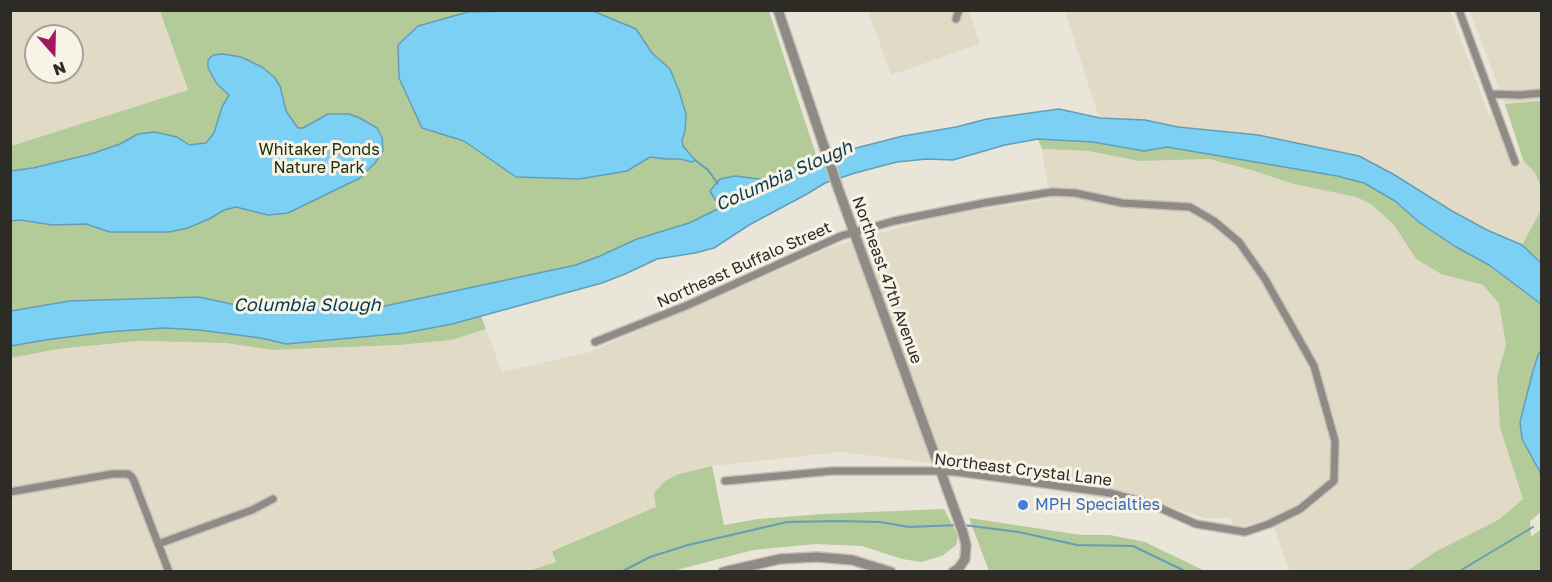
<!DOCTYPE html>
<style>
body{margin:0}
#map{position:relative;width:1552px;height:582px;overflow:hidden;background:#eae5d9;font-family:"Golos Text",sans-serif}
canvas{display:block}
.frame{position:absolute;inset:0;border:12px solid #2c2b26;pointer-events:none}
.north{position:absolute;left:24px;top:24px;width:60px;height:60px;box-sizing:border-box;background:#f7f3e6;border:2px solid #a6a399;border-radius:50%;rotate:160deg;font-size:16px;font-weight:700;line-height:24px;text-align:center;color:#2c2b26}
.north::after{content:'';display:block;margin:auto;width:21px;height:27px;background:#a21962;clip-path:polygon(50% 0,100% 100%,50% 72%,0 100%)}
</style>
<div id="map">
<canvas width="1552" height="582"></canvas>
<div class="frame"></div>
<div class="north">N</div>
</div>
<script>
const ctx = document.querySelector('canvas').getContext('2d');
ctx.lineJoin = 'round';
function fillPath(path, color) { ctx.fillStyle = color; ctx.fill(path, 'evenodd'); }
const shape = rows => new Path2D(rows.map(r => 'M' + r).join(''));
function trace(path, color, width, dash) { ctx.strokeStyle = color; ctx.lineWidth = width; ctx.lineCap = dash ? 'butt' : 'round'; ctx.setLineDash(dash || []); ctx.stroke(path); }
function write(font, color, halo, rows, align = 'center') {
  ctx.font = font + ' "Golos Text",sans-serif'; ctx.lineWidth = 6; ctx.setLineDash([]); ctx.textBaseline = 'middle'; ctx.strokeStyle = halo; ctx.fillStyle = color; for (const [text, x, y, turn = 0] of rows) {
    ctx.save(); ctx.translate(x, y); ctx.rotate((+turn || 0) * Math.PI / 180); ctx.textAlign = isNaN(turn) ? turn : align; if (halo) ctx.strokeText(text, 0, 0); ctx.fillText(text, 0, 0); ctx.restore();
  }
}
const built = shape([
 [11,11,160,11,188,90,11,146],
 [36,36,72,36,72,72,36,72],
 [868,11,969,11,980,44,891,75],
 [1065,11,1450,11,1489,115,1497,112,1516,163,1523,160,1535,173,1541,188,1541,210,1522,245,1487,230,1359,156,1258,135,1178,127,1145,120,1099,118],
 [1470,11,1541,11,1541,101,1505,104],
 [1042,149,1088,151,1139,161,1209,159,1251,170,1294,184,1356,197,1371,204,1394,225,1416,259,1441,274,1483,285,1499,304,1506,345,1497,377,1500,428,1523,499,1498,520,1435,552,1409,571,1289,571,1271,518,1234,528,1230,518,1204,518,1133,494,1079,481,840,452,712,466,679,474,656,507,552,550,556,562,528,571,11,572,11,358,58,349,137,341,226,343,272,350,399,345,452,340,486,329,502,372,590,352,832,247,942,216,1050,199]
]);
const green = shape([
 [160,11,769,11,817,158,746,188,720,208,689,223,637,239,600,256,576,265,380,307,340,306,275,309,236,305,199,297,70,301,11,311,11,221,20,220,52,225,33,168,11,171,11,146,188,90],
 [1541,101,1542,101,1541,188,1535,173,1523,160,1505,104],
 [1038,139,1092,142,1144,151,1167,147,1337,176,1364,183,1395,201,1420,223,1456,247,1489,265,1541,304,1541,351,1538,355,1533,371,1520,422,1522,439,1540,472,1541,479,1541,512,1530,521,1531,537,1541,529,1541,571,1407,571,1435,552,1498,520,1523,499,1500,428,1497,377,1506,345,1499,304,1483,285,1441,274,1416,259,1394,225,1371,204,1356,197,1294,184,1251,170,1209,159,1139,161,1088,151,1042,149],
 [1541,210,1541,263,1522,245],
 [481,316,486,329,452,340,399,345,272,350,226,343,138,341,58,349,11,358,11,346,45,340,107,332,164,328,199,330,261,338,286,344,405,333,452,324],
 [712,466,724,525,758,519,823,514,944,509,958,536,956,545,942,556,921,562,902,559,862,546,815,544,753,550,673,571,528,571,556,562,552,551,656,507,654,493,665,481,679,474],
 [969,518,1081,535,1110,535,1145,542,1205,571,989,571]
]);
const water = shape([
 [517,11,593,11,636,29,652,53,670,69,679,91,686,114,685,131,682,140,683,146,695,160,692,162,680,159,666,159,650,157,627,171,579,179,516,177,464,141,422,128,399,78,398,45,418,26,468,12,517,11],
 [223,54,241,57,262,67,274,77,280,86,286,111,298,128,303,128,328,114,349,114,360,118,377,128,382,137,383,151,375,163,360,178,288,213,268,215,236,207,224,210,211,218,188,228,169,232,110,232,86,224,53,225,20,220,11,221,11,171,33,168,91,154,120,144,138,134,155,132,177,137,189,145,206,143,214,133,222,107,229,95,217,84,208,68,208,60,213,55,223,54],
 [1059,109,1100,118,1145,120,1178,127,1258,135,1359,156,1393,174,1452,211,1487,230,1522,245,1541,263,1541,304,1489,265,1456,247,1420,223,1395,201,1364,183,1337,176,1167,147,1144,151,1093,142,1038,139,1005,145,953,160,927,159,897,162,855,173,825,183,807,194,749,225,714,248,695,253,657,259,625,274,602,283,452,324,405,333,286,344,261,338,199,330,164,328,107,332,45,340,11,346,11,311,70,301,199,297,236,305,275,309,340,306,380,307,576,265,600,256,637,239,689,223,720,208,710,191,720,179,735,176,767,180,817,158,903,136,956,127,987,119,1059,109],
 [1541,351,1541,479,1540,472,1522,439,1520,422,1533,371,1538,355,1541,351]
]);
const stream = shape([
 [695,160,708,170,718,184],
 [963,525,1019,532,1077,545,1133,546,1187,572],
 [621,572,650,557,688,545,787,522,839,521,880,522,909,527,958,525],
 [1458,572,1533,527]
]);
const minor = shape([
 [1459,10,1515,162],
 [956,19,959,10],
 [1490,94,1520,95,1542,93],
 [595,342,688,305,841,236,894,221,984,203,1052,192,1075,193,1122,203,1190,207,1214,221,1239,242,1265,279,1314,366,1335,441,1334,481,1300,509,1269,524,1245,532,1196,524,1151,504,1110,493,956,472,935,471,832,471,725,481],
 [10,492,112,474,128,474,132,477,134,481,169,572],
 [158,544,252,510,273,499]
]);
const tertiary = shape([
 [778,10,838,188,963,533,966,545,965,559,959,568,953,572],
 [723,572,780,559,817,557,852,560,891,572]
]);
const markers = [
 [1023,505,6,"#3f7fe0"]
];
const parkNames = [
 ["Whitaker Ponds",319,150],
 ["Nature Park",319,168]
];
const streetNames = [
 ["Northeast Buffalo Street",744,265,-24],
 ["Northeast 47th Avenue",887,280,70],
 ["Northeast Crystal Lane",1023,470,7]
];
const shopNames = [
 ["MPH Specialties",1035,505]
];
const waterNames = [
 ["Columbia Slough",784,176,-24],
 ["Columbia Slough",307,305]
];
fillPath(built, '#e1dac7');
fillPath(green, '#b2cb98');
fillPath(water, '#7cd0f4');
trace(water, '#649eb6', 1.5);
trace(stream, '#649eb6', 2);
trace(minor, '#c4c0b5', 10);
trace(tertiary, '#c4c0b5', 12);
trace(minor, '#8e8a86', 7);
trace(tertiary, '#8e8a86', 9);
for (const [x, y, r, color] of markers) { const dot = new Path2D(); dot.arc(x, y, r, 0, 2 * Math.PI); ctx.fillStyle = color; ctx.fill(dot); trace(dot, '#f7f3e6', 2); }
write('16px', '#21300d', '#f7f3e6', parkNames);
write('16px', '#2c2b26', '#f7f3e6', streetNames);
write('16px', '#366cbe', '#f7f3e6', shopNames, 'left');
write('italic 18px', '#073b4e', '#f7f3e6', waterNames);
</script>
